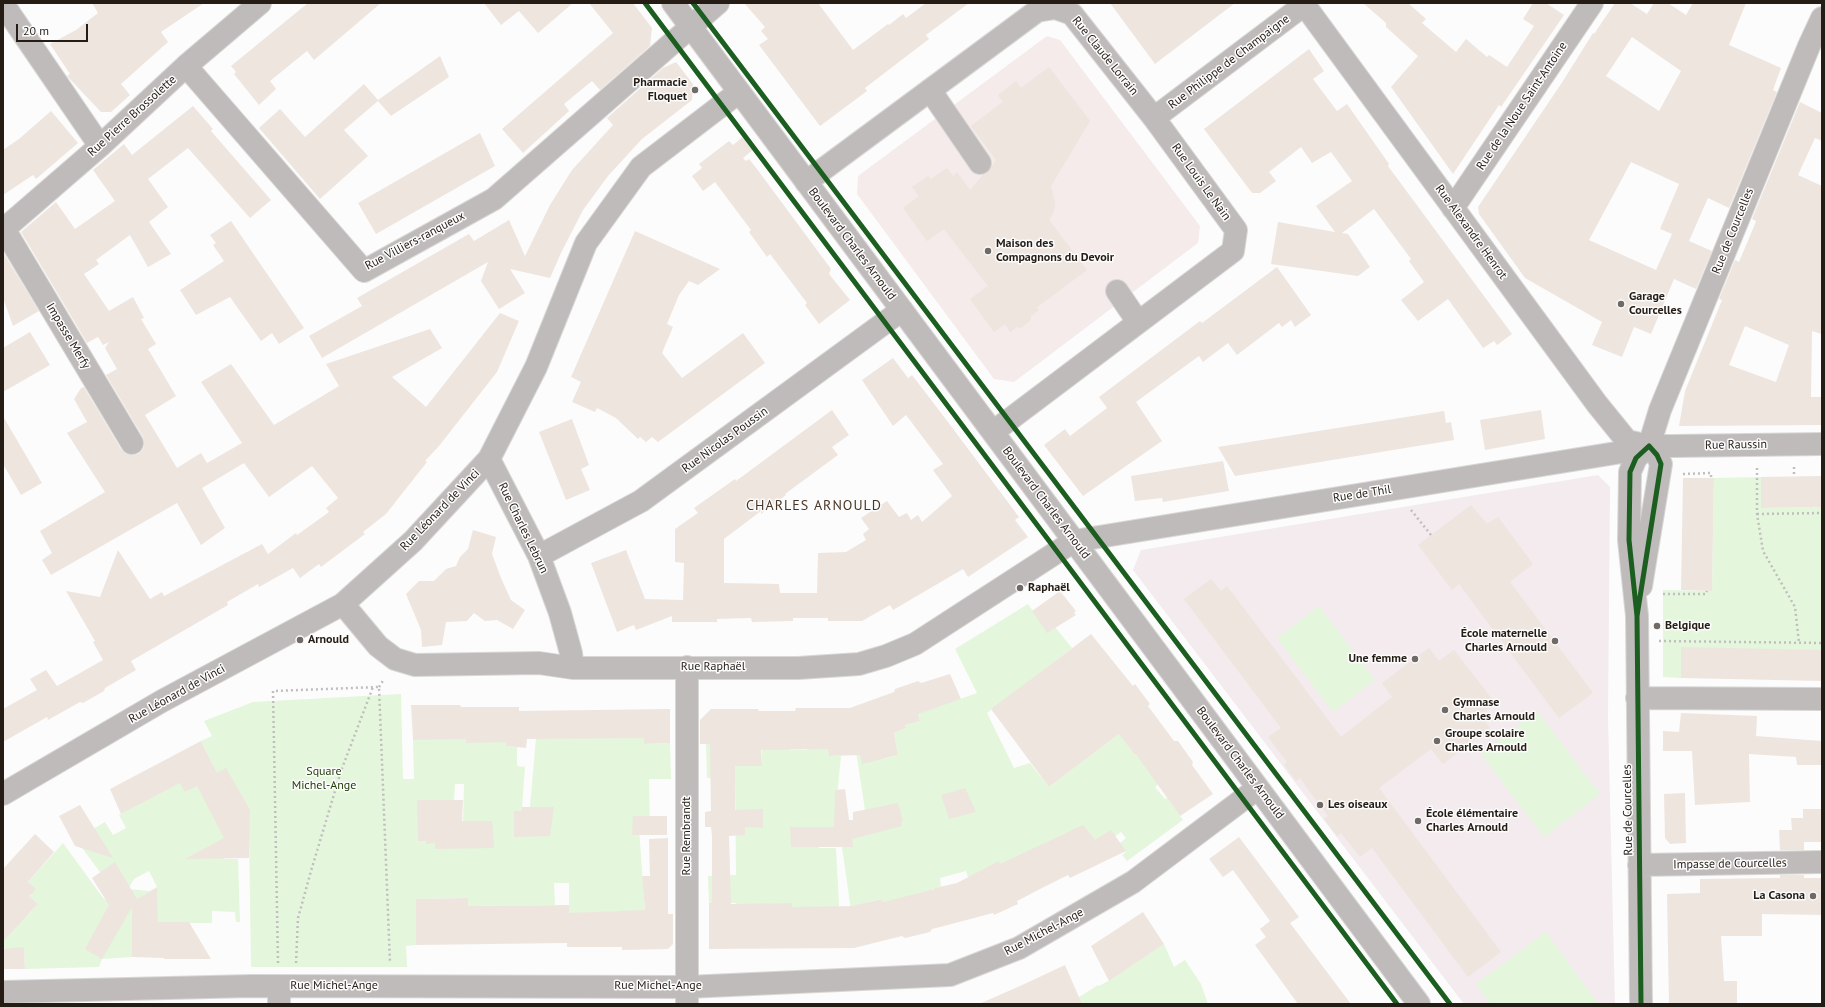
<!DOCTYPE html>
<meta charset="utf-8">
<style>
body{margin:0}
#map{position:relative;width:1825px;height:1007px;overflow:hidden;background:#fcfcfc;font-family:"PT Sans",sans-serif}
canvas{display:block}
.frame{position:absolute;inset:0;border:4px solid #241c15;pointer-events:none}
.scale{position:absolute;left:16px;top:24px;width:72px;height:18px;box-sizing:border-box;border:2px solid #241c15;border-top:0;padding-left:5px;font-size:12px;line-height:14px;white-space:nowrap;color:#241c15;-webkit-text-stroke:3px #fcfcfc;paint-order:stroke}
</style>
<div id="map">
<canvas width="1825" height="1007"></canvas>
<div class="frame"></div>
<div class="scale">20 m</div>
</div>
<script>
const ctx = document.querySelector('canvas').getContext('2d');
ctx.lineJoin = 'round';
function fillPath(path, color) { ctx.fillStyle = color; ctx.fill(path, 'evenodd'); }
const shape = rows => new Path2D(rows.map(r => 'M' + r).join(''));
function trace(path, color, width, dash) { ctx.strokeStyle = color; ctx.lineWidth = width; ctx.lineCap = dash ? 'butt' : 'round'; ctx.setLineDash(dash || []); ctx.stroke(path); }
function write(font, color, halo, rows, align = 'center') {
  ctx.font = font + ' "PT Sans",sans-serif'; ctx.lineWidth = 3; ctx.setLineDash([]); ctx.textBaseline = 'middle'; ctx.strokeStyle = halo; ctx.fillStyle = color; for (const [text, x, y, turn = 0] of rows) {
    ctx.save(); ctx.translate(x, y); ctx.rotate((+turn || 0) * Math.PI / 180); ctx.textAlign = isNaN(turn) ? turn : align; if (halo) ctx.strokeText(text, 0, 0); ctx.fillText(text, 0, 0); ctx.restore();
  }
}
const industrial = shape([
 [1047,36,1060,40,1200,226,1198,243,1014,382,994,379,857,194,858,176]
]);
const education = shape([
 [1598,475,1610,487,1608,717,1615,1004,1464,1004,1133,570,1141,550]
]);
const green = shape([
 [1761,477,1761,508,1822,507,1822,650,1681,678,1663,677,1663,590,1712,591,1714,478],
 [1028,604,1047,632,1055,627,1072,648,987,713,1014,768,1030,763,1049,787,1123,731,1124,740,1135,755,1146,747,1168,776,1155,787,1165,799,1167,798,1183,820,1127,861,1122,855,1126,852,1120,843,1126,838,1121,832,1101,847,971,888,966,871,940,878,941,886,884,911,882,899,868,902,869,906,851,910,842,847,841,827,850,827,865,810,853,732,876,728,884,759,898,755,894,733,906,728,905,725,920,721,917,711,943,705,977,693,955,649],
 [1319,606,1375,680,1333,712,1277,638],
 [401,694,403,779,414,779,413,740,506,734,506,746,517,747,517,766,525,767,522,807,530,807,536,738,644,738,644,744,670,743,671,779,649,779,650,828,639,828,645,914,617,911,605,912,604,922,569,920,569,883,554,883,555,905,468,906,468,898,416,899,416,945,406,946,407,967,251,967,249,834,223,847,224,859,238,859,240,922,236,922,235,912,212,911,212,923,158,923,157,907,132,923,132,957,102,959,99,967,25,969,24,947,11,949,11,954,3,947,3,928,19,909,27,916,38,904,29,896,35,889,28,882,63,843,103,898,118,906,112,888,82,848,93,829,105,822,113,835,126,828,119,815,213,765,201,741,212,736,204,721,253,702],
 [455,784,464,784,463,822,436,813,436,800,454,800],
 [149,871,157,887,149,891,128,889,134,879],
 [1537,711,1600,794,1544,837,1481,754],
 [761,736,790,736,790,750,806,750,828,736,829,756,841,756,834,827,819,828,819,848,836,848,839,906,792,921,792,903,737,905,736,903,709,903,708,876,736,875,735,778,707,778,706,743,735,743,762,766],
 [1546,932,1598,1004,1490,1004,1476,984],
 [1164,944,1174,967,1185,960,1201,984,1208,1004,1079,1004,1079,997,1098,985,1099,986,1110,980]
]);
const building = shape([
 [92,3,204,3,161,32,168,42,121,84,130,95,111,112,101,112,67,76,70,74,50,44,76,30,98,13],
 [308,3,381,3,314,60,307,51,270,81,276,89,259,105,234,74,236,72,231,66],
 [484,3,573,3,538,33,519,11,501,25],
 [589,3,633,3,652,28,650,46,600,90,592,81,564,104,569,111,523,153,502,129,613,33],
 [744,3,818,3,853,50,888,24,889,25,903,14,906,18,926,3,969,3,926,35,929,39,865,88,867,91,820,126,759,45,768,39,761,31,765,27],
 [1110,3,1235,3,1155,64],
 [1363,3,1408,3,1426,19,1422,23,1456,52,1466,39,1487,57,1489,55,1507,67,1534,26,1523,19,1533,3,1546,3,1564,15,1501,107,1499,105,1453,174,1391,87,1418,56,1386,27,1386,23],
 [1615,3,1630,3,1647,14,1654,3,1668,3,1686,15,1693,3,1746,3,1729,45,1781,68,1773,90,1777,92,1729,208,1708,198,1689,241,1712,251,1696,289,1674,279,1651,334,1634,327,1622,357,1592,345,1602,322,1525,278,1479,214,1478,207,1563,81,1593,33,1594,34],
 [1632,37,1681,71,1659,111,1606,76],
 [1631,162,1679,184,1660,229,1672,234,1656,270,1589,240],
 [1309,49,1324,71,1313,79,1337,111,1347,104,1389,164,1388,166,1512,334,1497,345,1494,341,1483,348,1448,299,1418,321,1401,300,1424,282,1409,261,1411,259,1374,209,1342,233,1348,234,1370,267,1358,276,1271,264,1278,222,1335,232,1316,206,1352,181,1331,152,1312,163,1301,147,1269,172,1276,181,1260,193,1252,193,1204,129],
 [440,56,449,77,391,116,378,101,344,130,368,156,320,199,259,128,280,109,305,137,364,84,378,100],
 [676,62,693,84,692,100,642,139,608,176,583,210,561,253,550,278,510,269,525,293,499,309,481,281,488,262,322,358,309,336,362,306,357,298,469,234,474,241,509,220,525,256,550,205,572,170,613,125,607,118,663,68],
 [1049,67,1090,121,1051,186,1055,202,1054,211,1049,220,1087,270,1036,308,1039,310,1031,316,1031,320,1021,328,1017,327,1010,332,1005,324,994,332,970,299,988,286,944,229,927,241,903,208,919,196,912,187,928,176,931,179,947,168,953,176,957,172,970,190,984,174,987,173,996,160,971,126,1003,102,998,95,1016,81,1021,88],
 [1800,102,1822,113,1822,141,1815,138,1798,175,1822,186,1822,334,1812,331,1811,397,1822,397,1822,425,1679,426,1685,391,1722,300,1719,299,1735,260,1739,262,1755,224,1756,221,1752,219],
 [1745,326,1789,345,1776,382,1729,365],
 [193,106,213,129,211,131,271,200,250,218,188,148,148,179,168,207,149,222,171,254,148,267,130,235,96,260,99,264,84,274,109,311,133,297,144,318,141,319,156,344,148,349,176,396,145,415,177,468,201,453,207,463,242,443,201,382,231,364,274,425,339,386,326,364,430,329,442,348,392,377,426,407,500,313,519,321,497,372,439,446,425,461,427,462,386,514,363,532,365,534,321,567,319,564,300,578,293,568,259,587,258,584,227,602,228,605,131,661,136,670,105,688,104,691,83,703,80,702,48,720,47,717,3,742,3,709,37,690,30,679,46,670,57,686,103,660,93,642,95,641,66,591,100,597,118,550,150,599,162,592,164,596,262,544,268,554,296,533,297,535,329,512,326,508,338,498,312,466,269,497,244,463,202,488,225,528,201,545,177,503,51,575,42,560,52,553,40,531,105,492,67,433,87,422,74,399,81,388,84,387,121,449,126,454,132,455,138,454,143,449,144,442,143,437,106,375,117,369,105,348,109,342,103,345,98,337,87,343,21,232,56,202,75,229,115,201,93,170,124,144,132,155],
 [51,111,78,143,36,179,33,175,3,195,3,150,19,139],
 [480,133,495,166,376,234,358,203],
 [745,135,755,148,743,158,746,161,749,159,757,169,831,269,829,274,850,300,819,324,805,305,807,303,770,254,767,257,749,232,751,230,715,182,703,191,692,176,702,168,699,164,729,141,733,145],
 [231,221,304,328,279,344,272,333,261,341,230,297,196,315,180,290,224,261,213,245,216,243,210,235],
 [635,231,720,269,698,285,689,281,679,295,667,324,673,327,662,353,682,378,743,333,765,363,658,442,652,437,646,442,640,437,638,439,616,418,597,408,595,412,572,402,581,382,571,377],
 [3,252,39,311,13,326,3,298],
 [1277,267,1311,315,1295,327,1291,320,1282,327,1279,323,1237,355,1228,343,1203,362,1199,356,1136,402,1162,441,1083,496,1044,445,1065,429,1070,436,1107,408,1099,397,1200,321,1202,323],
 [30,332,50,365,3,392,3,348],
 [893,358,908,378,912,375,948,422,1019,517,1015,520,1028,537,968,577,963,569,893,610,890,605,862,621,828,621,828,618,793,618,793,621,752,622,751,618,717,619,717,622,672,622,672,616,636,630,634,625,617,632,591,563,626,550,645,599,683,600,684,563,675,562,675,529,698,513,694,508,735,479,736,481,832,410,849,435,832,447,838,455,785,494,786,495,761,514,761,511,724,539,724,583,779,584,780,593,817,593,818,553,846,552,866,540,863,534,869,529,861,518,887,501,899,517,907,513,911,520,918,515,922,522,952,496,933,470,943,464,906,415,893,426,862,380],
 [1541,410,1545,439,1485,450,1480,420],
 [1444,411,1446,423,1451,422,1454,440,1235,476,1218,447],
 [3,416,42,483,21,495,3,464],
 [572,419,589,465,581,469,590,490,566,500,539,432],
 [1223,461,1229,491,1163,502,1162,498,1135,501,1131,476],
 [1822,476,1822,507,1761,508,1761,477],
 [1683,478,1714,478,1712,591,1681,590],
 [1471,505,1487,524,1498,517,1533,564,1510,582,1593,693,1559,718,1459,584,1452,590,1418,545],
 [473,530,496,537,492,554,501,578,511,600,525,610,513,629,497,620,485,621,474,613,467,621,446,622,442,645,422,647,421,630,406,594,419,581,434,581,446,569,456,566,460,557,468,549],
 [1211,579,1221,591,1227,586,1341,737,1392,697,1382,683,1429,648,1439,661,1454,650,1496,704,1481,715,1490,728,1443,764,1431,749,1379,788,1501,952,1468,977,1372,848,1360,857,1341,833,1337,836,1324,819,1328,816,1313,796,1300,778,1296,781,1284,765,1287,762,1268,737,1281,728,1184,599],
 [1060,591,1076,611,1074,613,1076,615,1047,633,1032,611],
 [1091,634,1133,686,1135,684,1150,704,1148,706,1174,741,1178,741,1193,762,1192,765,1213,794,1180,816,1136,754,1135,755,1119,734,1049,787,991,709],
 [1681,647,1822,650,1822,681,1681,678],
 [950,674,961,699,918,714,920,721,905,725,906,728,894,733,898,755,862,764,860,755,829,756,828,749,761,750,762,766,735,766,735,810,763,809,763,828,745,827,745,835,729,836,731,904,792,903,792,907,852,906,882,899,883,902,935,889,935,888,957,883,999,861,1000,864,1083,825,1095,840,1111,830,1126,851,1070,878,1068,875,1042,888,1017,901,1018,904,994,915,993,913,944,926,932,929,930,932,905,938,902,936,854,948,709,949,709,903,712,903,712,836,711,827,705,827,705,812,711,811,710,744,700,744,700,720,711,709,758,709,759,711,795,711,796,708,850,708,894,692,895,689,918,681,921,683],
 [411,705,460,705,461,707,519,707,519,711,670,709,670,743,644,744,644,738,527,739,526,748,506,746,506,742,466,743,466,739,413,740],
 [1681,713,1757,716,1756,736,1822,741,1822,765,1797,765,1796,757,1749,754,1750,802,1695,805,1692,751,1663,751,1663,731,1679,732],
 [201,741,217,773,226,768,250,810,249,858,185,859,224,838,197,786,185,792,180,783,121,814,110,789],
 [965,788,976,812,949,819,941,795],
 [845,789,849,820,853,820,853,812,898,803,903,821,901,822,902,826,852,839,853,847,791,847,790,827,834,827,835,790],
 [1685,793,1686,843,1670,844,1665,838,1664,794],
 [417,800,463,800,462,821,492,821,494,848,435,849,435,843,426,844,426,841,418,841],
 [80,805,113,858,75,846,59,816],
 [522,807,554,807,550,836,514,837,514,811,522,811],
 [1803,809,1822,809,1822,842,1804,842,1804,850,1780,850,1779,830,1792,830,1791,818,1803,818],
 [633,816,667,816,667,835,632,835],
 [35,834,54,852,28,882,36,889,29,896,38,904,3,941,3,869],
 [1239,837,1299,917,1290,923,1351,1004,1298,1004,1255,945,1266,937,1260,929,1270,921,1233,870,1223,877,1209,859],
 [668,838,668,914,673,914,673,944,668,949,622,950,622,947,567,947,567,943,416,945,416,899,468,898,468,906,569,905,569,913,645,910,642,876,650,876,649,839],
 [115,862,137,899,157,888,158,922,189,922,211,959,164,959,164,958,132,957,132,907,102,959,85,949,109,905,92,878],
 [1780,875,1804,875,1804,878,1822,878,1822,915,1762,914,1762,936,1721,936,1724,981,1737,981,1737,1004,1669,1004,1667,894,1700,893,1700,879,1780,878],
 [1143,912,1164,944,1109,981,1091,946],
 [24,947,25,969,3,969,3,949],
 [1065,965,1082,1004,979,1004,1020,986]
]);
const path = shape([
 [1794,467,1794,477],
 [1757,468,1757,514,1763,551,1795,607,1799,643],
 [1683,474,1711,473,1711,478],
 [1411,510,1431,535],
 [1757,514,1822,513],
 [1663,594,1706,594,1707,591],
 [1659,641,1822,643],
 [379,687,384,679],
 [278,963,273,691,379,687,390,963],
 [296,963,298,918,311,871,341,771,373,687]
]);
const minor = shape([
 [673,3,1419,1004],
 [1303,3,1597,404,1627,441,1649,446,1674,446,1822,444],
 [3,4,100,146],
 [186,66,364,271,494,199,718,3],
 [930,90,980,163],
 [1154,118,1304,5],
 [806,182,1037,11,1055,8,1072,14,1154,118,1236,230,1233,251,993,432],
 [1453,208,1592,3],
 [4,229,132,443],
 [3,230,100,146,186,66,260,3],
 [1117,291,1138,322],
 [489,459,539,556,560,613,571,653,573,668],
 [539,556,641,501,902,310],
 [1641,586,1661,464,1657,455,1649,446],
 [343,604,378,646,395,659,415,665,539,663,573,668,798,668,859,664,886,656,915,644,1074,541,1622,452,1649,446],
 [687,667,687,1004],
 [1637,698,1822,699],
 [3,794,162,701,343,604,413,541,489,459,536,367,586,243,641,167,739,92],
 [1639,865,1822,862],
 [279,986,279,1004],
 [3,992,251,986,687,987,950,975,1019,948,1133,882,1258,788],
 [1641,1004,1637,616,1629,540,1630,472,1636,458,1649,446,1660,410,1809,46,1822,18]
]);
const cycleway = shape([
 [645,3,1397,1004],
 [693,3,1450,1004],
 [1637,616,1661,464,1657,455,1649,446,1636,458,1630,472,1629,540,1637,616,1641,1004]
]);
const markers = [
 [695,90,4,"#706a66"],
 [988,251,4,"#706a66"],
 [1621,304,4,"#706a66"],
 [1020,588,4,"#706a66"],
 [1657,626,4,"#706a66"],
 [300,640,4,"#706a66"],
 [1555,641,4,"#706a66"],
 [1415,659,4,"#706a66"],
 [1445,710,4,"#706a66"],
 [1437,741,4,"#706a66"],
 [1320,805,4,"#706a66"],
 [1418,821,4,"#706a66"],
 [1813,896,4,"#706a66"]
];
const streetNames = [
 ["Rue Claude Lorrain",1105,56,51],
 ["Rue Philippe de Champaigne",1229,62,-37],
 ["Rue de la Noue Saint-Antoine",1522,106,-56],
 ["Rue Pierre Brossolette",132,116,-42],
 ["Rue Louis Le Nain",1201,182,54],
 ["Rue de Courcelles",1733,231,-68],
 ["Rue Alexandre Henrot",1471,232,54],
 ["Rue Villiers-ranqueux",415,241,-28],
 ["Boulevard Charles Arnould",852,244,53],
 ["Impasse Merfy",68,336,59],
 ["Rue Nicolas Poussin",725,440,-36],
 ["Rue Raussin",1736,445,-1],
 ["Rue de Thil",1362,494,-9],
 ["Boulevard Charles Arnould",1046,503,53],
 ["Rue Léonard de Vinci",440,510,-46],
 ["Rue Charles Lebrun",523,528,64],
 ["Rue Raphaël",713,667],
 ["Rue Léonard de Vinci",177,694,-29],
 ["Boulevard Charles Arnould",1240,763,53],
 ["Rue de Courcelles",1628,810,-91],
 ["Rue Rembrandt",687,836,-90],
 ["Impasse de Courcelles",1730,864,-1],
 ["Rue Michel-Ange",1044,932,-28],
 ["Rue Michel-Ange",334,986],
 ["Rue Michel-Ange",658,986]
];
const poiNames = [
 ["Pharmacie",687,83,"right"],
 ["Floquet",687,97,"right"],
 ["Maison des",996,244],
 ["Compagnons du Devoir",996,258],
 ["Garage",1629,297],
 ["Courcelles",1629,311],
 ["Raphaël",1028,588],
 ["Belgique",1665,626],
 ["École maternelle",1547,634,"right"],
 ["Charles Arnould",1547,648,"right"],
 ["Arnould",308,640],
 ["Une femme",1407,659,"right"],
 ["Gymnase",1453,703],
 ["Charles Arnould",1453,717],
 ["Groupe scolaire",1445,734],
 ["Charles Arnould",1445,748],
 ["Les oiseaux",1328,805],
 ["École élémentaire",1426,814],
 ["Charles Arnould",1426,828],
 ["La Casona",1805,896,"right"]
];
const parkNames = [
 ["Square",324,772],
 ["Michel-Ange",324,786]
];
const quarterNames = [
 ["CHARLES ARNOULD",814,506]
];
fillPath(industrial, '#f4ebea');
fillPath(education, '#f3ebee');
fillPath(green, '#e4f6dc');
fillPath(building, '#eee5df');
trace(minor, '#d9d8d7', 24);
trace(path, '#c0bebe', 2.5, [2, 3]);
trace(minor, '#c0bbbb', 22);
trace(cycleway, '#1b5e20', 5);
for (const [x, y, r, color] of markers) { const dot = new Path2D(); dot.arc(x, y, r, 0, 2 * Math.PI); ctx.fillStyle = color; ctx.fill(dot); trace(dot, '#fcfcfc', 1.5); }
write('12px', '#241c15', '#fcfcfc', streetNames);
write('bold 12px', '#241c15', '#fcfcfc', poiNames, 'left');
write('12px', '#214009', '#fcfcfc', parkNames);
ctx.letterSpacing = '1px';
write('14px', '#483525', '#fcfcfc', quarterNames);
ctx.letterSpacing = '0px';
</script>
